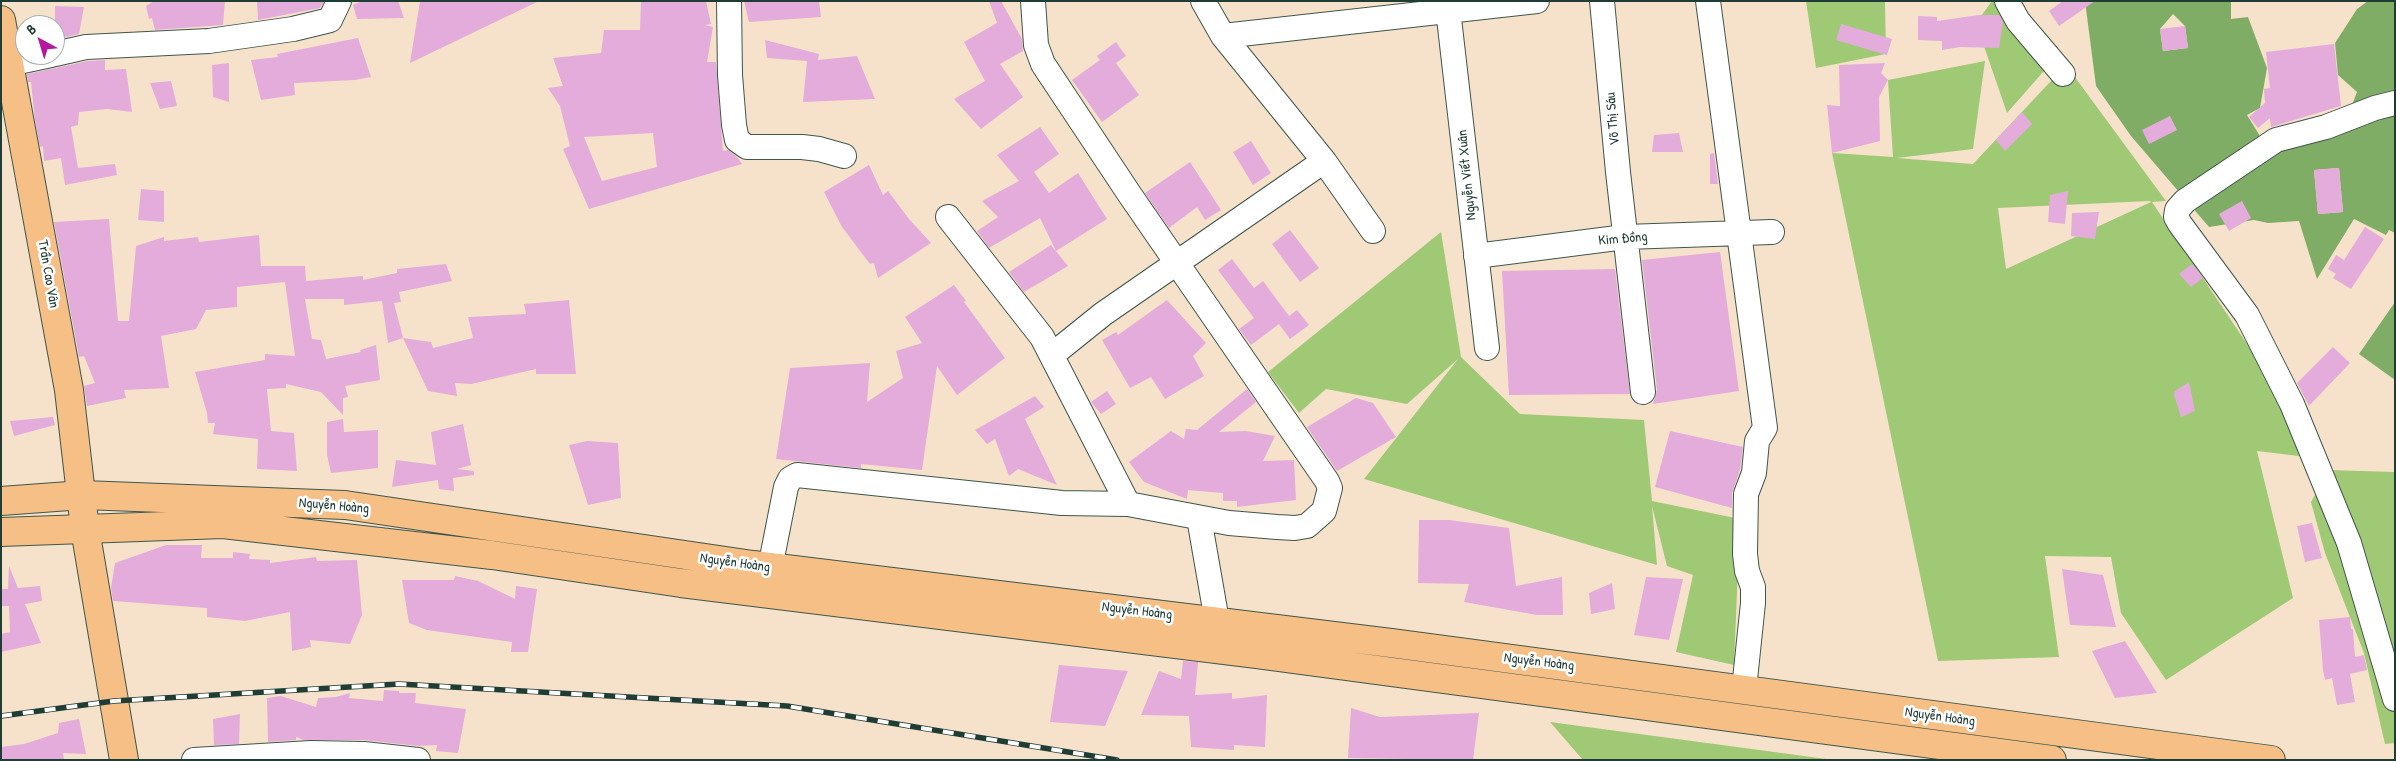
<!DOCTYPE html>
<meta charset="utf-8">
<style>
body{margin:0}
#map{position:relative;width:2396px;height:761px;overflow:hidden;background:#f6e2cb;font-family:"Patrick Hand",sans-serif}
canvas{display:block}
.frame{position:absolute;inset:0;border:2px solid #1f3d34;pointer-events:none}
.north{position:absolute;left:15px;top:15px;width:50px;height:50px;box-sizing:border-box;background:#fff;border:1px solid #a5b1ae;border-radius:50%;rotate:321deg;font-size:14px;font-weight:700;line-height:20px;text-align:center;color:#1f3d34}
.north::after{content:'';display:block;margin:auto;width:18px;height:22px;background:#b5179e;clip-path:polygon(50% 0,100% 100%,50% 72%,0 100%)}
</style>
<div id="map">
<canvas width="2396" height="761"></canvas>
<div class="frame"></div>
<div class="north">B</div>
</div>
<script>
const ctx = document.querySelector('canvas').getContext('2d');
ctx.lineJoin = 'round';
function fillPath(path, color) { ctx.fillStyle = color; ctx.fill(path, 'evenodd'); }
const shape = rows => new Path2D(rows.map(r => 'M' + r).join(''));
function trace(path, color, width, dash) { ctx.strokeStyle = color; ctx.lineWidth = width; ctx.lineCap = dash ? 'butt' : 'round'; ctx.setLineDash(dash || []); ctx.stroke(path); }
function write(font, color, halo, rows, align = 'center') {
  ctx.font = font + ' "Patrick Hand",sans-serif'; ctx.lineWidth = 5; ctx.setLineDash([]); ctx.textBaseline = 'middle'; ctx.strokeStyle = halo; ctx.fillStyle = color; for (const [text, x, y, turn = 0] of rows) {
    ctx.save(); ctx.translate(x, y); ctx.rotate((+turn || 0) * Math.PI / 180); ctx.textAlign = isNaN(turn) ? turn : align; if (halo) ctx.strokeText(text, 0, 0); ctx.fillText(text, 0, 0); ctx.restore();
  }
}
const green = shape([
 [1806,1,1885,1,1886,54,1816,68],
 [1992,1,1999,1,2058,55,2007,113,1976,23],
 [1985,61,1973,149,1897,158,1973,164,2066,65,2166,201,2152,202,2324,459,2257,451,2293,598,2166,680,2121,613,2111,557,2045,556,2059,657,1938,661,1832,153,1893,157,1888,80],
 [2150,201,2151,202,2006,269,1998,208],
 [1441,232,1461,357,1520,414,1644,420,1652,501,1740,519,1734,665,1676,652,1693,575,1667,566,1652,506,1657,565,1364,479,1458,359,1407,404,1326,389,1299,413,1268,372],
 [2329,470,2395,472,2395,743,2385,744,2364,653,2325,553,2311,502],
 [1550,722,1834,760,1583,760]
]);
const forest = shape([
 [2085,1,2231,1,2231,19,2248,17,2267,68,2260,108,2247,115,2260,136,2343,128,2357,92,2338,75,2335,43,2357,9,2368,1,2395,1,2395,233,2389,230,2386,235,2354,219,2317,279,2299,221,2268,223,2254,220,2209,227,2131,136,2096,86],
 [2173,14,2185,26,2188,48,2163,51,2160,29],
 [2339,168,2343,212,2318,214,2314,170],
 [2395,302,2395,380,2359,354]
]);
const building = shape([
 [154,1,225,1,223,25,155,30,152,18,149,19,146,6],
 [257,1,324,1,320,8,258,20],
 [362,1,398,1,404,18,357,19,353,5],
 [420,1,539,1,410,63],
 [641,1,706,1,711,24,705,25,713,27,707,62,716,62,723,151,728,150,737,157,742,164,589,209,563,149,570,146,560,106,548,88,563,86,553,58,601,53,604,30,640,30],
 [653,133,657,167,602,181,584,137],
 [744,1,819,1,821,17,749,22],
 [989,1,1001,1,1022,39,1023,51,1000,64,1023,97,981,129,954,99,985,81,964,42,997,23],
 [2063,1,2095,1,2059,26,2049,11],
 [55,6,84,7,79,34,55,40],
 [1979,15,1999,15,2003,22,1999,48,1960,47,1942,50,1942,41,1918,40,1918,16,1937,17,1937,21],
 [1841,24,1892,39,1887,55,1836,40],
 [2185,26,2188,48,2163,51,2160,29],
 [358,38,371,77,355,80,294,83,295,95,261,100,251,60,278,57,277,54],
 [765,40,819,54,818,60,857,56,875,99,803,102,807,61,767,58],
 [1116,42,1126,56,1116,63,1139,95,1102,122,1072,80,1100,60,1097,56],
 [2334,44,2341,106,2271,127,2270,118,2258,128,2249,117,2265,103,2264,89,2270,88,2266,52],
 [105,60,105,70,126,69,132,112,107,109,79,112,78,125,71,127,78,168,115,164,117,175,65,185,61,158,44,161,43,146,40,147,35,120,31,82,28,82,27,74,88,61],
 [229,63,229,102,213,97,212,65],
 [1885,63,1881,73,1888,80,1879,97,1880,141,1832,153,1827,105,1840,106,1839,65],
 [171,81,177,106,160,109,150,83],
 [2022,112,2032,124,2005,151,1996,140],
 [2170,116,2177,130,2149,144,2142,130],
 [1040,127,1059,154,1034,172,1049,193,1078,173,1107,219,1056,251,1040,218,989,248,977,231,998,217,982,201,1019,181,997,155],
 [1679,133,1683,152,1652,152,1654,135],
 [1251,141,1271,173,1253,185,1233,152],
 [1714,153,1718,184,1710,184,1710,154],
 [1190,162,1221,210,1205,220,1197,207,1169,228,1145,193],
 [869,165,883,195,888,191,909,219,931,243,878,278,874,263,870,264,842,227,824,192],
 [2339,168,2343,212,2318,214,2314,170],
 [141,189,164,191,164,222,138,220],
 [2068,191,2065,224,2048,222,2050,195],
 [2242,201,2251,218,2229,231,2219,214],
 [2099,212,2095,239,2071,236,2072,213],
 [109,219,118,321,129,321,136,246,164,237,164,241,198,237,199,242,259,235,261,266,305,266,306,281,363,276,363,280,397,273,397,269,446,264,452,281,399,292,401,302,394,303,403,338,388,343,382,301,344,305,344,299,305,299,312,339,321,340,326,359,361,352,360,350,376,345,380,380,345,386,348,397,343,398,343,415,321,392,286,384,286,388,267,389,271,431,294,433,297,471,257,469,258,439,213,434,215,423,208,423,207,413,195,372,265,360,265,354,295,356,285,282,237,287,237,307,206,310,196,329,161,336,169,388,124,390,126,398,87,406,84,386,95,383,84,356,79,357,54,222],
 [2365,227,2384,239,2351,289,2333,278,2336,274,2328,269,2336,255,2344,260],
 [1290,230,1319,268,1300,282,1272,244],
 [1051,245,1068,266,1024,292,1009,272],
 [1720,252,1739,391,1653,404,1657,390,1642,260],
 [1232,259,1254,288,1263,281,1289,316,1297,310,1309,325,1290,339,1279,324,1251,345,1239,329,1254,318,1218,270],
 [2192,264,2203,278,2191,287,2179,274],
 [1615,269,1630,394,1509,395,1502,271],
 [954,285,966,301,964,302,1005,358,957,395,937,366,922,470,861,464,861,468,776,459,790,368,870,363,867,402,903,378,896,351,922,343,905,317],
 [569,300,576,374,536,374,536,369,471,384,455,383,457,396,428,391,403,338,431,342,433,348,473,338,468,317,526,314,524,304],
 [1167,300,1206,343,1193,356,1204,376,1165,399,1151,377,1130,388,1102,340,1116,332,1118,335],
 [2333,347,2350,363,2309,406,2297,383],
 [2189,382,2195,411,2181,417,2174,395,2175,391],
 [1247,389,1256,402,1219,432,1246,431,1275,436,1263,461,1294,460,1296,500,1237,507,1237,501,1223,501,1223,493,1188,490,1187,499,1144,482,1129,462,1171,431,1184,439,1186,429,1197,430],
 [1107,391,1116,404,1101,414,1091,402],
 [1035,396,1044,407,1025,419,1057,485,1018,469,1009,476,995,439,987,444,975,430],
 [1356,398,1373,403,1396,437,1337,471,1307,427],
 [53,417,55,425,14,436,10,421],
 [343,419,344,432,378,430,378,468,331,473,327,455,327,422],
 [463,424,471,465,457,469,474,471,474,475,453,478,454,491,439,489,438,480,392,487,396,460,436,465,431,432],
 [1670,431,1743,447,1740,470,1732,493,1732,508,1655,487],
 [587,441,618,443,621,498,588,505,569,445],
 [1419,520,1449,520,1509,528,1516,586,1562,577,1563,615,1537,615,1464,602,1469,584,1418,583],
 [2312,523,2322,558,2305,562,2297,526],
 [166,545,202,545,201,558,233,558,233,552,250,554,249,559,270,560,270,563,316,557,317,561,357,560,362,615,350,644,310,640,311,647,292,651,290,612,245,621,207,617,207,608,113,601,111,588,115,563],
 [9,566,18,588,40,586,42,601,25,604,41,643,1,652,1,634,10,632,9,606,1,606,1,589,8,589],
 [2062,569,2103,575,2116,627,2070,625],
 [455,576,478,581,515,599,516,586,537,589,528,652,511,652,512,642,427,630,409,623,402,580,454,580],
 [1646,577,1683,579,1669,640,1634,635],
 [1612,583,1615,609,1591,614,1589,593],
 [2350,617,2351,629,2353,629,2355,657,2364,655,2367,670,2350,674,2355,702,2337,705,2332,678,2325,680,2323,670,2319,620],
 [2125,641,2157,693,2115,698,2092,651],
 [1183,661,1198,662,1195,695,1232,693,1232,699,1267,695,1265,747,1234,745,1234,750,1191,747,1189,716,1141,715,1159,671,1181,679],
 [1059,665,1128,671,1105,726,1050,722],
 [384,690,399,691,399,693,416,693,415,703,466,709,458,753,436,751,437,745,418,746,364,740,304,740,296,737,296,740,268,742,267,698,281,696,316,707,318,698,336,697,350,693,349,698,383,701],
 [1351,708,1380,717,1479,713,1473,760,1348,758],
 [240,714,239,744,214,745,213,719],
 [79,719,86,754,63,753,64,760,1,760,1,747,24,744,58,733,59,723]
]);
const minor = shape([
 [729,1,730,75,734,125,737,140,747,147,802,147,819,149,844,156],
 [1203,1,1223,36,1324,161,1373,231],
 [1447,1,1487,348],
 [1602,1,1618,172,1643,392],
 [1708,1,1765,428,1757,441,1754,473,1746,494,1745,554,1747,571,1753,587,1753,603,1744,689],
 [2007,1,2018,21,2063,74],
 [1223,36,1537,1],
 [55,54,86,47,209,41,293,29,330,20,339,1],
 [9,64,51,55],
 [2395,103,2375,108,2326,127,2276,140,2185,201,2177,210,2176,217,2180,224,2247,315,2292,404,2349,543,2395,699],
 [948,217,1042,337,1128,504],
 [1476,256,1625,237,1772,232],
 [1052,355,1103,314,1324,161],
 [1199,518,1217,621],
 [770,568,786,487,790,479,797,475,1062,503,1128,504,1229,523,1277,527,1295,528,1307,526,1324,511,1330,488,1327,481,1130,195,1043,64,1036,45,1033,1],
 [194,760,311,753,364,754,418,760]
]);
const major = shape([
 [1,20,69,390,85,529,124,760]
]);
const highway = shape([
 [1,501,83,495,345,505,753,565,1391,643,2271,760],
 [1,532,223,524,492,555,681,583,1257,654,2052,760]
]);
const rail = shape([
 [1,716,114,701,399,684,787,706,1117,760]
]);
const streetNames = [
 ["Võ Thị Sáu",1613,119,-95],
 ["Nguyễn Viết Xuân",1467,175,-96],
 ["Kim Đồng",1623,239,-5],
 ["Trần Cao Vân",48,274,80],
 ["Nguyễn Hoàng",334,506,5],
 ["Nguyễn Hoàng",735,563,8],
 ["Nguyễn Hoàng",1137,611,7],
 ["Nguyễn Hoàng",1539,662,7],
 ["Nguyễn Hoàng",1940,717,8]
];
fillPath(green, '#a0c975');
fillPath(forest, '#80ad66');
fillPath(building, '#e4acdb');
trace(minor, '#3f564b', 26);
trace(major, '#3f564b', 30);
trace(highway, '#3f564b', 30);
trace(minor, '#fff', 24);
trace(major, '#f5bf86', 28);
trace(highway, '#f5bf86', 28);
trace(rail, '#1f3d34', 5.5);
trace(rail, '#fff', 4, [11]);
write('14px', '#1f3d34', '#fff', streetNames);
</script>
